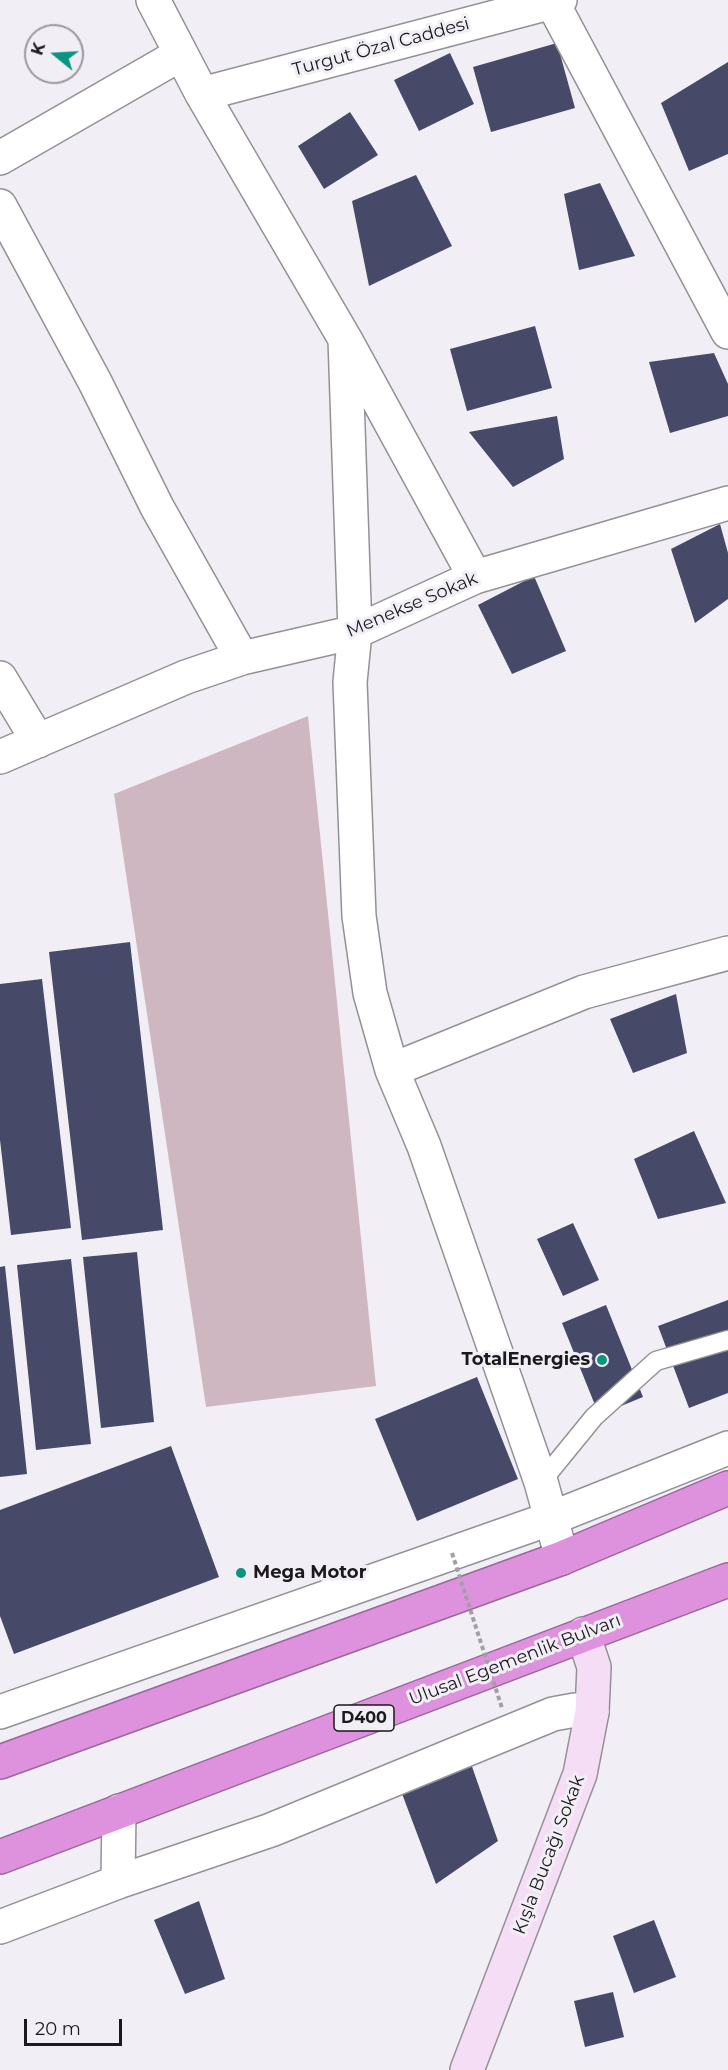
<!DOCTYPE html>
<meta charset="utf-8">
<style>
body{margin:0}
#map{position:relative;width:728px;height:2070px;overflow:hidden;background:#f1eff5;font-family:Montserrat,sans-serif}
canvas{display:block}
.north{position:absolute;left:24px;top:24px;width:60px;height:60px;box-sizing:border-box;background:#f1eff5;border:2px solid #9b999e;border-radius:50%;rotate:288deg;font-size:16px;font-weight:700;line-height:24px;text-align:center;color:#1a191b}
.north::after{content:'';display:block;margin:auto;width:21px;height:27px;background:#0a9581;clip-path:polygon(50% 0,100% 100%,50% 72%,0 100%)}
.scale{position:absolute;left:24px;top:2019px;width:98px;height:27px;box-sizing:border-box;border:3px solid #1a191b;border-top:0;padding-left:8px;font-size:18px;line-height:21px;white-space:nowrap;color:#1a191b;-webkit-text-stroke:4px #f1eff5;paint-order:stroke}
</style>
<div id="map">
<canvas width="728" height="2070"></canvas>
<div class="north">K</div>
<div class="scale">20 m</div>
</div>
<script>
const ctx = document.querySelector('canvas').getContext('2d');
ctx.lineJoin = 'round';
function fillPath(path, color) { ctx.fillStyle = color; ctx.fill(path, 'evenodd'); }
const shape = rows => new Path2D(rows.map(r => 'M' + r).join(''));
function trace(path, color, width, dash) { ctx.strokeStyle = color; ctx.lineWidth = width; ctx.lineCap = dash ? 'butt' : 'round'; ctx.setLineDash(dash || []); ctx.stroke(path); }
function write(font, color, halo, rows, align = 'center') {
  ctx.font = font + ' Montserrat,sans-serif'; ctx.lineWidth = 6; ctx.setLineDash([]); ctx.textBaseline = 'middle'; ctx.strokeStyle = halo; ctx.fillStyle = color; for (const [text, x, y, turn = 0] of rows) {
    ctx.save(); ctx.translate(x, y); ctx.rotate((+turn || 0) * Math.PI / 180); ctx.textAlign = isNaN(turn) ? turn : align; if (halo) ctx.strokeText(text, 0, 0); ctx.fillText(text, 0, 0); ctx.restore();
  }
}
const green = shape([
 [308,716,376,1386,206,1407,114,794]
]);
const building = shape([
 [557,43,575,108,491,132,473,67],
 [450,53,474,104,419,131,394,80],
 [728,62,728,154,689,171,661,103],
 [350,112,378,155,324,189,298,146],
 [416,175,452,246,369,286,352,201],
 [600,183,635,256,579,270,564,194],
 [535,326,552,388,467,411,450,349],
 [714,353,728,384,728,416,670,433,649,362],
 [557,416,564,459,513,487,469,432],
 [720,524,728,553,728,599,695,623,671,549],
 [534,576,566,651,512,674,478,605],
 [130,942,163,1230,82,1240,49,952],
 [42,979,71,1228,11,1235,0,1140,0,984],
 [676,994,687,1053,633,1073,610,1019],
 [694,1131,726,1203,658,1219,634,1159],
 [573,1223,599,1280,563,1296,537,1239],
 [137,1252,154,1422,101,1428,83,1257],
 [71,1259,91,1444,36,1450,17,1265],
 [5,1266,27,1474,0,1477,0,1267],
 [728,1300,728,1393,689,1408,658,1326],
 [606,1305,643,1397,599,1415,562,1323],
 [477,1377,518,1479,417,1521,375,1419],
 [171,1446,219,1577,14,1654,0,1616,0,1510],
 [469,1758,498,1841,436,1884,398,1783],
 [199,1901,225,1979,185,1994,154,1920],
 [654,1920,676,1977,634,1993,613,1936],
 [613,1992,624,2037,585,2047,574,2001]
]);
const lane = shape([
 [541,1482,594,1417,656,1361,728,1340]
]);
const street = shape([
 [153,0,202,94,345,339,475,577],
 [551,0,728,332],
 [202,94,560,0],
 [0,158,181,54],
 [0,206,95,382,157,507,242,658],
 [345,339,355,632,350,682,359,916,370,993,392,1070,424,1146,541,1482,562,1558],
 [0,678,38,741],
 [0,757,186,677,242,658,355,632,475,577,728,503],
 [392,1070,584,992,728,953],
 [0,1712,552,1518,728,1448],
 [118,1882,271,1830,553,1714,575,1710,592,1712],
 [0,1927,118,1882,119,1811]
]);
const secondary = shape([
 [467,2070,580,1774,592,1712,594,1667,583,1634]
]);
const highway = shape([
 [0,1762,562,1558,728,1488],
 [0,1857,728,1580]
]);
const pathBridge = shape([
 [452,1553,502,1708]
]);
const markers = [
 [602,1360,6,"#0a9581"],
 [241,1573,6,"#0a9581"]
];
const shields = [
 [364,1718,60]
];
const shieldNames = [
 ["D400",364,1718]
];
const streetNames = [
 ["Turgut Özal Caddesi",381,47,-15],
 ["Menekse Sokak",412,605,-23],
 ["Ulusal Egemenlik Bulvarı",515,1660,-21],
 ["Kışla Bucağı Sokak",549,1855,-69]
];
const poiNames = [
 ["TotalEnergies",590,1360],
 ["Mega Motor",253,1573,"left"]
];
fillPath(green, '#cfb7c1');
fillPath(building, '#464a68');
trace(lane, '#939197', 21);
trace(street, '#939197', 36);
trace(secondary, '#939197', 36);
trace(highway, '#99689a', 36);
trace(lane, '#fff', 18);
trace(street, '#fff', 33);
trace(secondary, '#f5def5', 33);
trace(highway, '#de92de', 33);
trace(pathBridge, '#a2a0a5', 4, [4.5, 3]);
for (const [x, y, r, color] of markers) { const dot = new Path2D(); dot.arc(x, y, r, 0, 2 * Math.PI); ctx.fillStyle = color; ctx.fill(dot); trace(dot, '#f1eff5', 2); }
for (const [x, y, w] of shields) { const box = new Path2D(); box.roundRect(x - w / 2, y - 13, w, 26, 4.5); ctx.fillStyle = '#f1eff5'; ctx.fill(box); trace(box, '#1a191b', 1.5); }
write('bold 16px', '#1a191b', null, shieldNames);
write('18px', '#1a191b', '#f1eff5', streetNames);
write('bold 18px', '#1a191b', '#f1eff5', poiNames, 'right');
</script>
